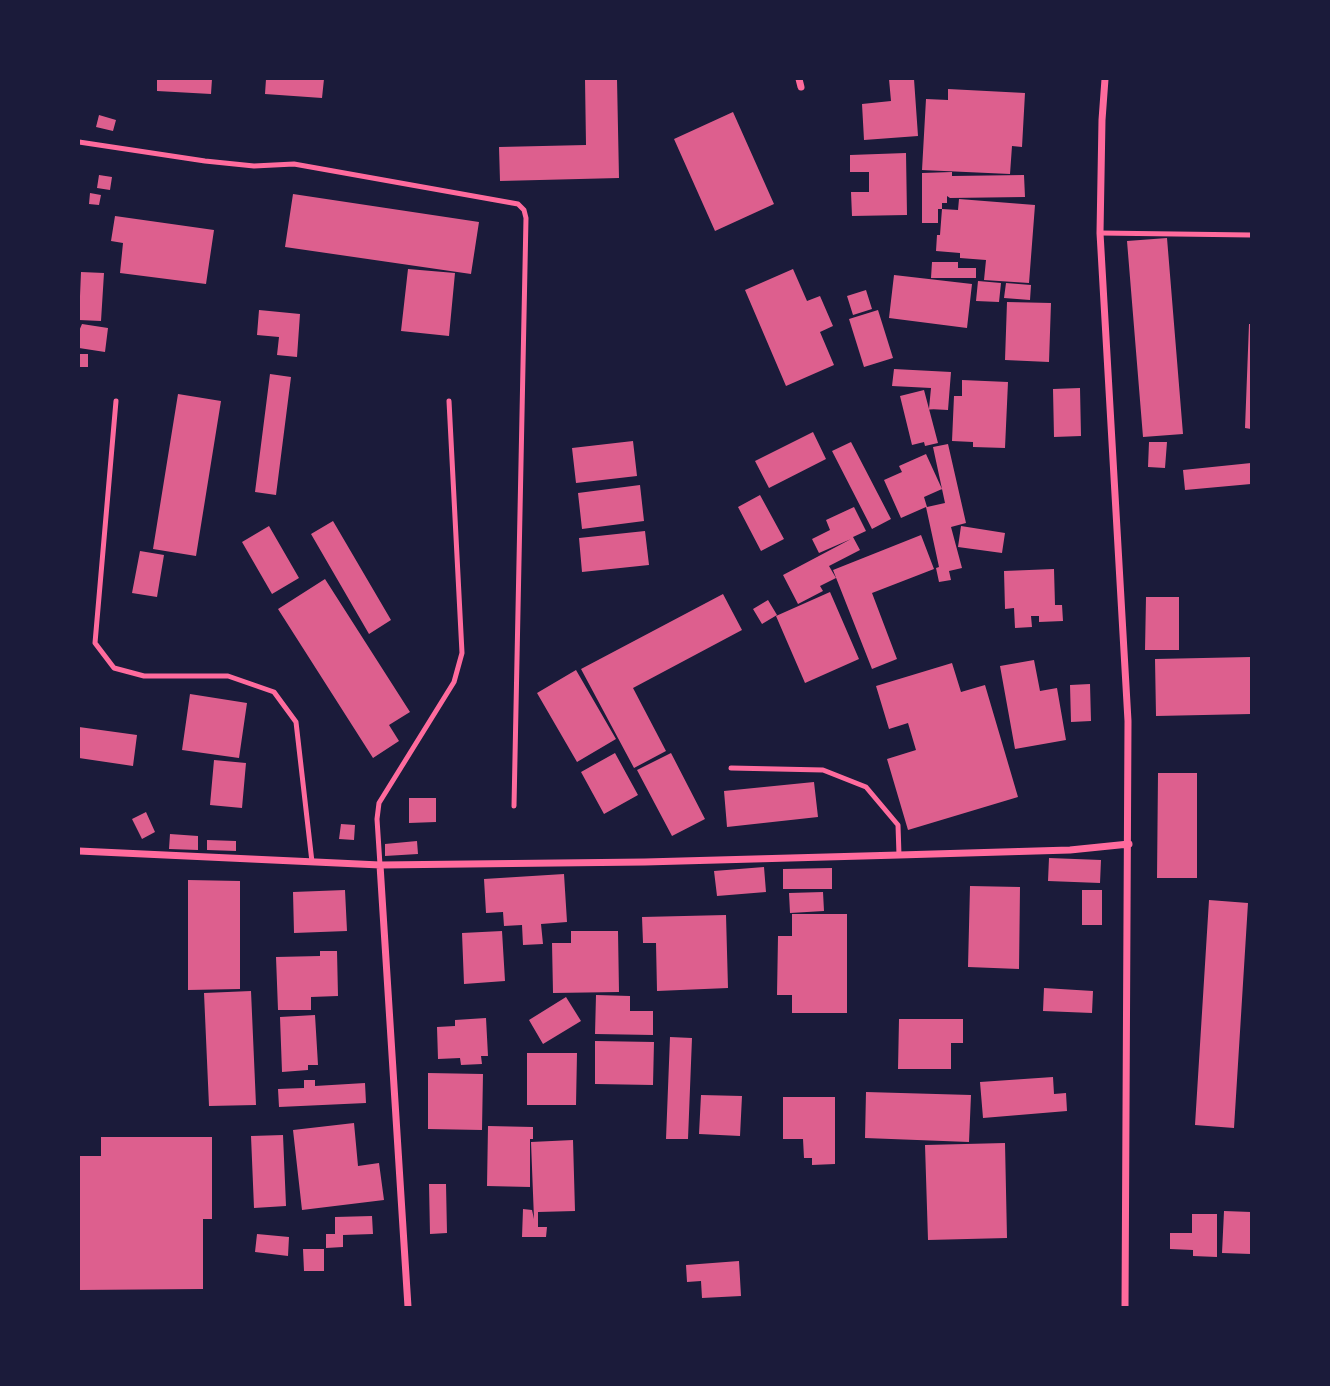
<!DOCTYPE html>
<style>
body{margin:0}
#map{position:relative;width:1330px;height:1386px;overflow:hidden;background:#1b1b3a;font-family:"Noto Sans",sans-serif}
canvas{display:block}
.frame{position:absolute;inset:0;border:80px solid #1b1b3a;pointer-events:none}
</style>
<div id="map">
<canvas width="1330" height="1386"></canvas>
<div class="frame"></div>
</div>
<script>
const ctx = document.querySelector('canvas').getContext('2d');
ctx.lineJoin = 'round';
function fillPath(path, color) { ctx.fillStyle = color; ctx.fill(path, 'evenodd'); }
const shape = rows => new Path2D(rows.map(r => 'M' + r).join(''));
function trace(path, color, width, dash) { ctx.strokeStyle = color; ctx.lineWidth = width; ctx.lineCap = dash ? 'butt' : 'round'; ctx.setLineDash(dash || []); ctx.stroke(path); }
const building = shape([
 [157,79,212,79,211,94,157,91],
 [266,79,324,79,322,98,265,94],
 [585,79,617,79,619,178,500,181,499,147,586,145],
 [889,79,914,79,918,136,864,140,862,104,891,101],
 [948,89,1025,93,1022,147,1012,146,1010,174,922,170,926,99,948,100],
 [733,112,774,204,715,231,674,139],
 [99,115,116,120,113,131,96,127],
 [906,153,907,215,852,216,851,192,869,192,869,172,850,172,850,155],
 [952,172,952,176,1024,175,1025,197,950,198,947,196,947,203,942,203,942,209,938,209,938,223,922,223,922,173],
 [99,175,112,177,110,190,97,188],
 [90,193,101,195,99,205,89,204],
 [293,194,479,222,471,274,285,247],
 [959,199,1035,205,1029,283,984,280,986,260,960,258,960,253,936,251,937,235,940,235,942,209,958,210],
 [115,216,214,230,206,284,120,273,123,243,111,241],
 [1167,238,1183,434,1143,437,1127,241],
 [932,262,958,262,958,268,976,268,976,278,931,278],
 [408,269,455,273,449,336,401,331],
 [793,269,807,301,820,296,833,326,820,332,834,365,786,386,745,290],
 [81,272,104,273,101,321,79,320],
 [894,275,972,284,967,328,889,318],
 [978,281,1001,283,999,302,976,301],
 [1006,283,1031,285,1030,300,1004,298],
 [866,290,872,309,853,315,847,296],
 [1007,302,1051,303,1049,362,1005,360],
 [259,310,300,314,297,357,277,355,279,337,257,335],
 [878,310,893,358,864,367,849,319],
 [82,324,108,328,105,352,79,348,79,331],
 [1249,324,1251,324,1251,429,1245,428],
 [79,354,88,354,88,367,79,367],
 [894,369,951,372,948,410,929,409,931,388,892,386],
 [270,374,291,377,276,495,255,492],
 [962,380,1008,382,1005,448,973,447,973,442,952,441,954,396,962,396],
 [1080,388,1081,436,1054,437,1053,389],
 [924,390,938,443,925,446,924,442,912,445,900,396],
 [178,394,221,401,196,556,153,549],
 [813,432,826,459,769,488,755,461],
 [633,441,637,476,576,483,572,448],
 [851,442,891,519,872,529,832,451],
 [1149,442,1167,442,1165,468,1148,467],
 [948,444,966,523,951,527,962,568,949,571,951,580,939,582,936,568,939,567,926,507,901,518,884,480,902,472,899,466,926,454,942,489,924,497,927,507,945,503,933,447],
 [1251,463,1251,484,1185,490,1183,470],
 [640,485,644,521,582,529,578,493],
 [760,495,784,539,761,551,738,507],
 [854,507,866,531,853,537,860,550,829,566,836,578,820,586,823,591,798,604,783,575,851,539,819,553,812,539,830,530,826,520],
 [333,521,391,620,369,634,311,534],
 [269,526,299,578,272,594,242,542],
 [961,526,1005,533,1002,553,958,547],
 [645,531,649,565,582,572,579,538],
 [921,535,934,569,872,593,897,659,872,669,833,570],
 [140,551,164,555,157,597,132,593],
 [1054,569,1055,605,1062,605,1063,621,1039,622,1039,616,1031,616,1032,627,1015,628,1014,608,1005,609,1004,571],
 [325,579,410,712,389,725,399,741,373,758,278,609],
 [830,592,859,659,805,683,776,616],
 [723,594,742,630,633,688,666,751,634,768,581,669],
 [1146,597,1179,597,1179,650,1145,650],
 [768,600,777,615,762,624,753,609],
 [1251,657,1251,714,1156,716,1155,659],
 [1034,660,1040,691,1057,688,1066,740,1015,749,1000,666],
 [952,663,961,692,985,685,1018,797,908,830,887,759,916,750,908,723,889,729,876,686],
 [576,670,616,739,577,762,537,693],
 [1090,684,1091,721,1071,722,1070,685],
 [190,694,247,703,239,758,182,750],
 [79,727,137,735,133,766,79,758],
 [615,753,638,795,604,814,581,772],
 [671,753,705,819,672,836,637,770],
 [214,760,246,763,242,808,210,805],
 [1158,773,1197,773,1197,878,1157,878],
 [814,782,818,817,727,827,724,791],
 [409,798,436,798,436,822,409,823],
 [146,812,155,832,142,839,132,819],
 [341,824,355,825,354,840,339,839],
 [170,834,198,836,198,850,169,849],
 [207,840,236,841,236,851,207,850],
 [417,841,418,854,385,856,385,844],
 [1049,858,1101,860,1100,883,1048,881],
 [764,867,766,892,717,896,714,871],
 [832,868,832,889,783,889,783,869],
 [564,874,567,922,541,924,543,944,523,945,522,925,504,926,503,912,486,913,484,879],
 [188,880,240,881,240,989,188,990],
 [970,886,1020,887,1019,969,968,967],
 [345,890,347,931,294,933,293,892],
 [1082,890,1102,890,1102,925,1082,925],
 [823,892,824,911,790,913,789,893],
 [1209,900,1248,903,1234,1128,1195,1125],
 [792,914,847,914,847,1013,792,1013,792,995,777,995,778,936,792,936],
 [726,915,728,988,657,991,656,943,643,943,642,917],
 [502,931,505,981,464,984,462,933],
 [571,931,618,931,619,992,553,993,552,943,571,943],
 [320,951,337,951,338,996,311,997,311,1010,278,1010,276,957,320,956],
 [1044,988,1093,991,1092,1013,1043,1011],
 [251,991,256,1105,209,1106,204,993],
 [596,995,630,996,630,1011,653,1011,653,1035,595,1034],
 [566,997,581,1021,543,1044,529,1020],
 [315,1015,318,1065,308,1065,308,1070,282,1072,280,1017],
 [486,1018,488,1056,481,1056,482,1064,461,1065,460,1058,438,1059,437,1027,455,1026,455,1020],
 [899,1019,963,1019,963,1043,951,1043,951,1069,898,1069],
 [670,1037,692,1038,688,1139,666,1139],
 [595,1041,654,1042,653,1085,595,1084],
 [527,1053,577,1053,576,1105,527,1105],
 [428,1073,483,1074,482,1130,428,1129],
 [1053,1077,1054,1094,1066,1093,1067,1111,983,1118,980,1082],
 [304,1080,315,1080,315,1086,365,1083,366,1103,279,1107,278,1089,304,1088],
 [866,1092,971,1095,969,1142,865,1138],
 [701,1095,742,1096,740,1136,699,1134],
 [783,1097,835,1097,835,1164,812,1165,812,1158,804,1158,803,1139,783,1139],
 [354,1123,358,1166,379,1163,384,1200,302,1210,293,1130],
 [488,1126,533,1127,533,1139,530,1139,530,1187,487,1186],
 [283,1135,286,1206,254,1208,251,1136],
 [101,1137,212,1137,212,1219,203,1219,203,1289,79,1290,79,1156,101,1156],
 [573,1140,575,1211,538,1212,538,1227,547,1227,546,1237,522,1237,523,1209,532,1210,534,1219,531,1142],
 [1005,1143,1007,1238,928,1240,925,1145],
 [429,1184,446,1184,447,1233,430,1234],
 [1224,1211,1251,1212,1251,1254,1222,1253],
 [1192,1214,1217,1214,1217,1257,1193,1256,1193,1250,1170,1249,1170,1233,1192,1233],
 [372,1216,373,1234,343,1235,343,1247,326,1248,326,1234,335,1234,335,1217],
 [257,1234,289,1237,288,1256,255,1252],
 [303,1249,324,1249,324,1271,304,1271],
 [739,1261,741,1296,702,1298,701,1281,687,1282,686,1265]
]);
const service = shape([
 [79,142,205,161,254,166,294,164,518,204,524,210,526,218,514,806],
 [1100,233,1251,235],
 [116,401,95,643,114,668,144,676,228,676,274,692,296,722,312,862],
 [731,768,823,770,866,787,898,825,899,855],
 [380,865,377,819,379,803,454,682,462,653,449,401]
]);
const minor = shape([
 [799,79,801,87],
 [1105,79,1102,120,1100,233,1128,721,1125,1307],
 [79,851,380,865,645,862,899,855,1070,850,1129,844],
 [380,865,408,1307]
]);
fillPath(building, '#dd5f8e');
trace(service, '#ff6b9d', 5);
trace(minor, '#ff6b9d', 7);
</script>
